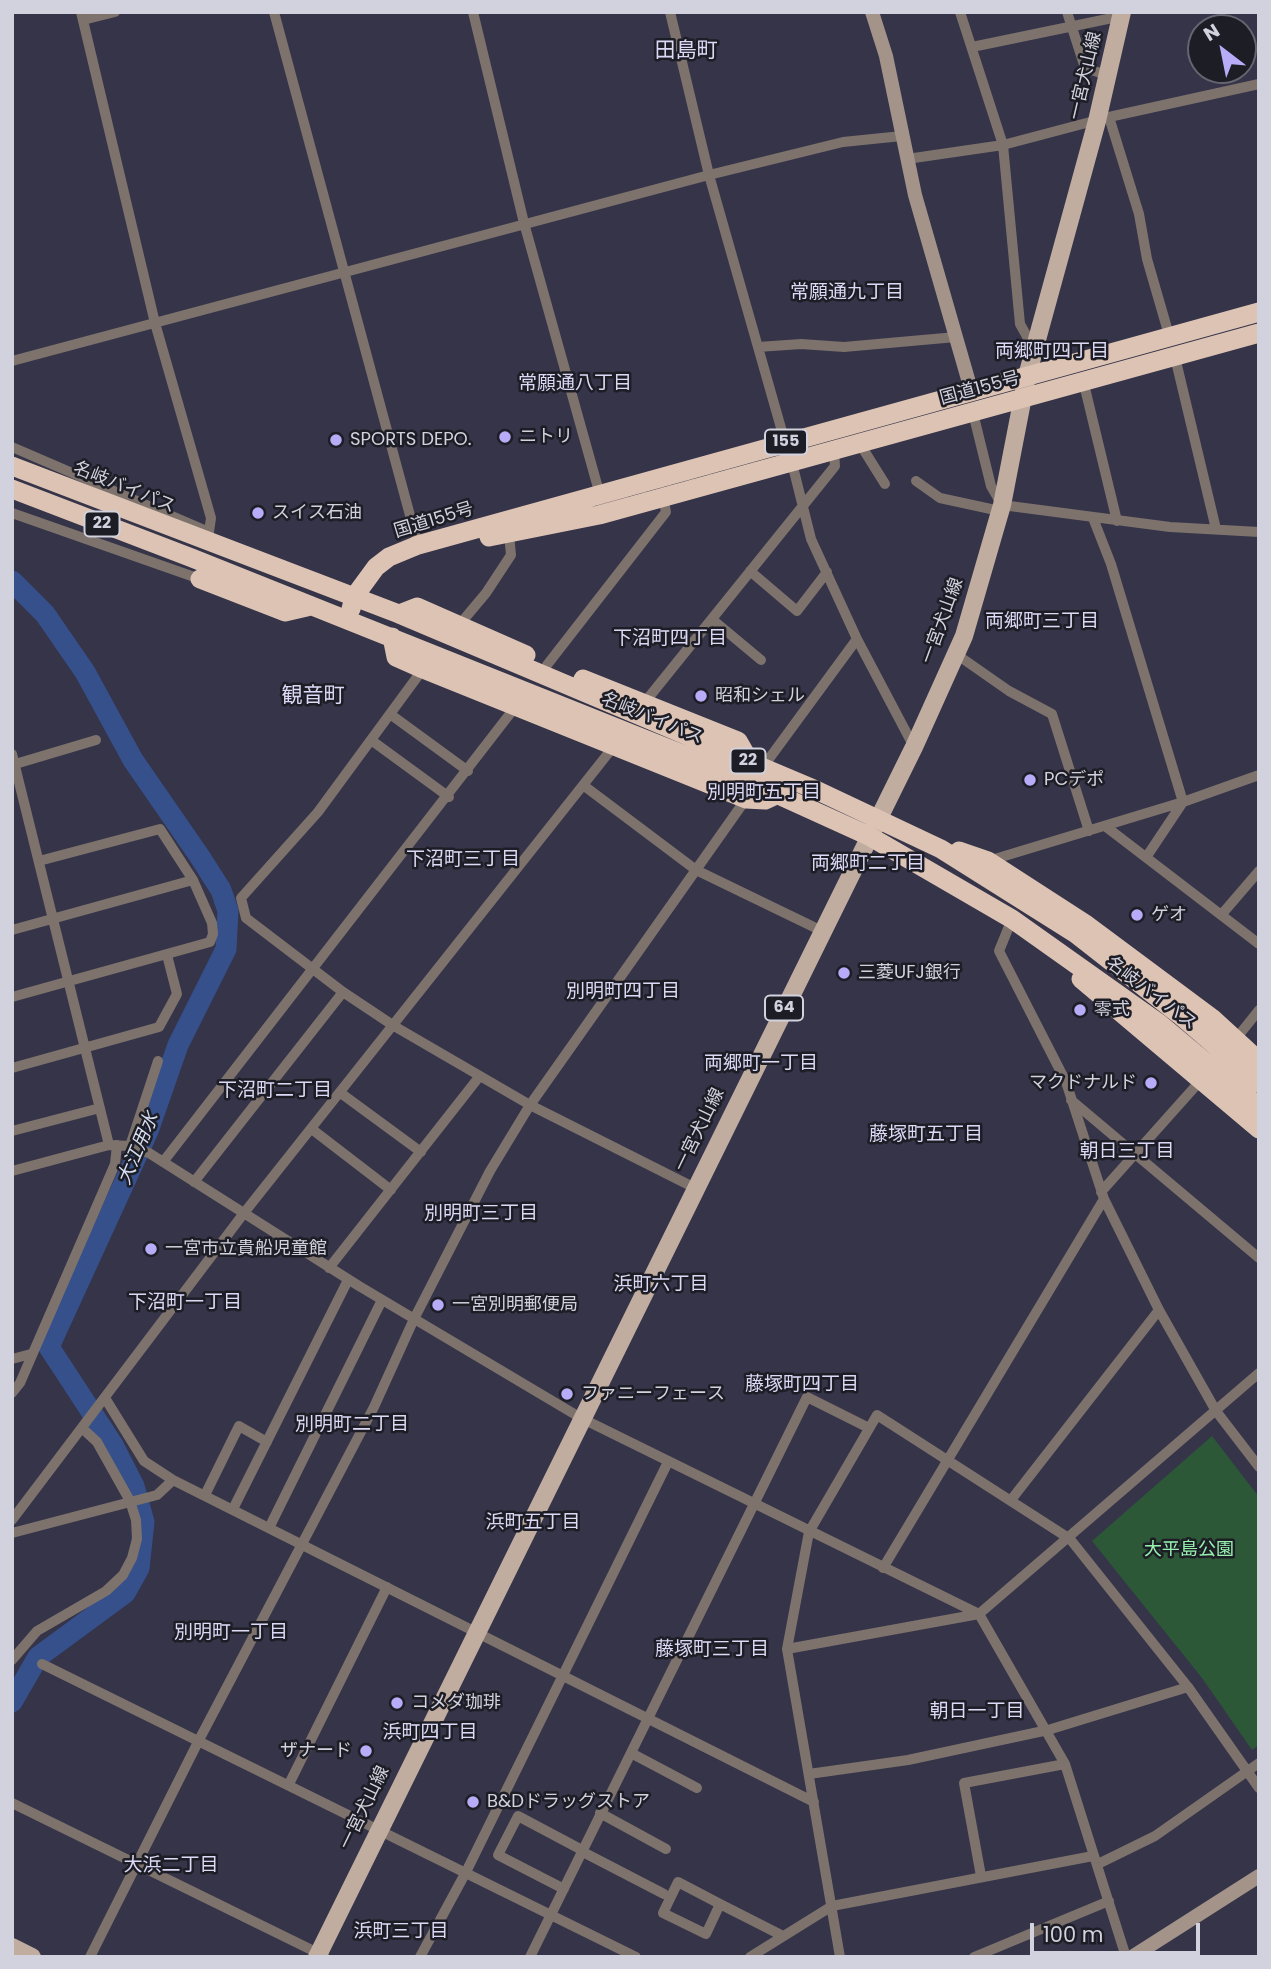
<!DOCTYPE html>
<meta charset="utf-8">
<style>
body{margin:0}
#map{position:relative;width:1271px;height:1969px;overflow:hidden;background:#353449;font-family:Poppins,sans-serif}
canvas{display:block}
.frame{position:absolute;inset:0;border:14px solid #d2d1de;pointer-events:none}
.north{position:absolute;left:1187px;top:14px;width:70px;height:70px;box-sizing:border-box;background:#1d1d26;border:2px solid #656570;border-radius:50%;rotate:328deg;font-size:19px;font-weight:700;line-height:28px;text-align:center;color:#d2d1de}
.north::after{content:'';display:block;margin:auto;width:24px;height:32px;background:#b8abf7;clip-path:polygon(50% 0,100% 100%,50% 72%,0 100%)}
.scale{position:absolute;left:1030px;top:1923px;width:170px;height:32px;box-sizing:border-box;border:4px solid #d2d1de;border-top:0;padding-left:9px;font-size:21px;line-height:24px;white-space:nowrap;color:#d2d1de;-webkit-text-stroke:5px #1d1d26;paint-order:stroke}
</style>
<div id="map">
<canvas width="1271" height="1969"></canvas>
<div class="frame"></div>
<div class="north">N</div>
<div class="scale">100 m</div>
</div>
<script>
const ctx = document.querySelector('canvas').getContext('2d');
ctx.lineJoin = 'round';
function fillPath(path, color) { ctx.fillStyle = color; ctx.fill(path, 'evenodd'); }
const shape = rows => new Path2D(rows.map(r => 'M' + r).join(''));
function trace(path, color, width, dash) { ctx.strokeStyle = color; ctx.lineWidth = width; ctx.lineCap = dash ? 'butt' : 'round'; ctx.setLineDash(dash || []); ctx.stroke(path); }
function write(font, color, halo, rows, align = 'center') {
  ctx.font = font + ' Poppins,"Noto Sans JP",sans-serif'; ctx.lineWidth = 5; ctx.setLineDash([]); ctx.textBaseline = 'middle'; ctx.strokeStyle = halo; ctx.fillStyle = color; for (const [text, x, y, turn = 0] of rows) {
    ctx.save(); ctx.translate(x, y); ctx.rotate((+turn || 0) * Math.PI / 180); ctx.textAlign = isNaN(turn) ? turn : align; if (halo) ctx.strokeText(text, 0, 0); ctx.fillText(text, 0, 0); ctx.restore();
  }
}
const green = shape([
 [1212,1436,1259,1497,1259,1745,1252,1750,1202,1678,1092,1541]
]);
const river = shape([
 [12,581,45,614,85,672,133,760,200,857,221,890,228,911,226,949,178,1045,148,1131,49,1347,113,1445,134,1486,144,1522,139,1568,125,1593,38,1657,12,1702]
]);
const street = shape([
 [274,12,418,545],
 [473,12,524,223,600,495],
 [670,12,709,175,785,442],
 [960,12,1003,145,1020,324,1034,349],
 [1067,12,1085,68,1107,75],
 [83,20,115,12],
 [972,47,1122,16],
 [1109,117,1139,214,1147,259,1169,335],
 [907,159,1003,145,1109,117,1259,84],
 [758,347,801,344,844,347,956,337],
 [1175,357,1216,529],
 [12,361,709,175,843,142,902,136],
 [1083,380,1117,521],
 [973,413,991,486,1002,505,1170,527,1259,532],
 [860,444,885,484],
 [12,447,209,532,211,518,155,323,81,12],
 [792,463,811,539,857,639,914,747],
 [916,481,940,498,1000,511],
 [12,513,200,579],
 [1093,518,1111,564,1183,802,1147,856],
 [750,571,797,611,827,572],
 [713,620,761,660],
 [460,624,486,593,511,555,509,534],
 [956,654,1009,691,1052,714,1089,831],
 [547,665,666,512,663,497],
 [423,669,318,812,241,898,246,918,343,992,394,1026,530,1105,695,1188],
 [645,702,835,466,834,451],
 [390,714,468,771],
 [371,740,449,797],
 [12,754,109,1145],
 [12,765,96,740],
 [763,767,857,639],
 [583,785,696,870,822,931],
 [1105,826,1259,944],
 [988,861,1183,802,1259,775],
 [1222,914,1259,871],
 [1012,919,999,951,1066,1082,1104,1199,1159,1310,1216,1411,1259,1467],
 [12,930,193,880],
 [12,997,210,942,213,934,212,923,193,880,160,829,39,861],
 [1235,1040,1259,1010],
 [12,1068,159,1027,177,994,167,955],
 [342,1094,421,1152],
 [1071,1100,1259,1258],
 [313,1130,391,1190],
 [12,1131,100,1108],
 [130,1146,158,1061],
 [163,1162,516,706],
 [12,1171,109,1145,130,1146,149,1153,359,1286,581,1418,979,1614,1065,1764,1126,1957],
 [194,1182,343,992],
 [1101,1192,1201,1080],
 [329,1268,479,1077],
 [12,1359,31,1354],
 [12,1393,20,1383,115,1164,117,1145],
 [105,1398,144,1461,173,1480],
 [205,1495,239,1426,267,1442],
 [1011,1500,1159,1310],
 [233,1509,348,1280],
 [12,1520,244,1213,614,746],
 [269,1528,382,1300],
 [12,1533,157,1495,173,1480,814,1802],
 [883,1568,1104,1199],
 [787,1649,979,1614,1259,1373],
 [12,1660,37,1631,106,1591,123,1575,132,1558,137,1539,136,1520,130,1501,97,1442,82,1428],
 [42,1664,636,1957],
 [631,1753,697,1788],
 [809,1774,908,1760,1048,1730,1188,1687],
 [289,1784,387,1587],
 [12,1803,324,1956],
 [600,1813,666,1849],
 [581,1851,664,1894],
 [1098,1864,1155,1836,1259,1763],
 [981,1876,964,1783,1065,1764],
 [564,1889,498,1855,518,1816,582,1850],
 [720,1904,706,1934,663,1913,678,1882,720,1904,783,1936],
 [90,1957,199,1740,374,1407,414,1319,490,1171,530,1105,746,799],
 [420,1957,466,1872,668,1462],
 [530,1957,807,1397,869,1428],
 [750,1957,832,1906,1093,1856],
 [840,1957,787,1649,809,1532,877,1415,1070,1539,1188,1687,1259,1788],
 [974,1957,1109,1901]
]);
const secondary = shape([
 [872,12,886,56,915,195,972,393],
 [1132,1957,1259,1876]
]);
const primary = shape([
 [12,1947,32,1957],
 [317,1957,914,747,964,636,1002,505,1027,376,1097,121,1122,12]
]);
const highway = shape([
 [12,466,399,614,816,790,941,849,1076,934,1181,1016,1259,1083],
 [12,489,192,558,737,776,869,836,1012,919,1160,1024,1259,1107],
 [489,537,599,515,1259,333],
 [200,579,285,612,311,606],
 [351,609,354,597,376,567,389,557,418,545,1259,312],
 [399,614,417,607,526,655],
 [392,637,396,657,423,669,746,799,765,800,778,794],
 [583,679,738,741,750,762],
 [959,851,988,861,1087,925,1212,1018,1259,1061],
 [1081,979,1259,1129]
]);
const markers = [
 [505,437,7,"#b8abf7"],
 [336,440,7,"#b8abf7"],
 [258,513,7,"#b8abf7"],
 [701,696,7,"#b8abf7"],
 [1030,780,7,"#b8abf7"],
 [1137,915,7,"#b8abf7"],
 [844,973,7,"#b8abf7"],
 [1080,1010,7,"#b8abf7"],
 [1151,1083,7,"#b8abf7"],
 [151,1249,7,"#b8abf7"],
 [438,1305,7,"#b8abf7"],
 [567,1394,7,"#b8abf7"],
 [397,1703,7,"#b8abf7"],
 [366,1751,7,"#b8abf7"],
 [473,1802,7,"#b8abf7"]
];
const shields = [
 [786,442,42],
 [102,524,35],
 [748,761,35],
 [784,1008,38]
];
const shieldNames = [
 ["155",786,442],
 ["22",102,524],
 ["22",748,761],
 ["64",784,1008]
];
const streetNames = [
 ["一宮犬山線",1086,76,-77],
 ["国道155号",980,389,-15],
 ["名岐バイパス",124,488,22],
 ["国道155号",434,521,-17],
 ["一宮犬山線",943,621,-70],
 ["名岐バイパス",652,719,22],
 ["名岐バイパス",1151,994,37],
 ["一宮犬山線",700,1130,-64],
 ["一宮犬山線",365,1808,-64]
];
const poiNames = [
 ["ニトリ",519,437],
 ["SPORTS DEPO.",350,440],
 ["スイス石油",272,513],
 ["昭和シェル",715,696],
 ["PCデポ",1044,780],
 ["ゲオ",1151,915],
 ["三菱UFJ銀行",858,973],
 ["零式",1094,1010],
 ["マクドナルド",1137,1083,"right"],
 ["一宮市立貴船児童館",165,1249],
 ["一宮別明郵便局",452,1305],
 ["ファニーフェース",581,1394],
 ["コメダ珈琲",411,1703],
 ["ザナード",352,1751,"right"],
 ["B&Dドラッグストア",487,1802]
];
const parkNames = [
 ["大平島公園",1189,1550]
];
const neighbourhoodNames = [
 ["常願通九丁目",847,293],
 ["両郷町四丁目",1052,352],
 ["常願通八丁目",575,384],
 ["両郷町三丁目",1042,622],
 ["下沼町四丁目",670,639],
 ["別明町五丁目",764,793],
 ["下沼町三丁目",463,860],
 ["両郷町二丁目",868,864],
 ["別明町四丁目",623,992],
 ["両郷町一丁目",761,1064],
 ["下沼町二丁目",275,1091],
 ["藤塚町五丁目",926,1135],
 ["朝日三丁目",1127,1152],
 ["別明町三丁目",481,1214],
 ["浜町六丁目",661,1285],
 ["下沼町一丁目",185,1303],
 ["藤塚町四丁目",802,1385],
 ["別明町二丁目",352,1425],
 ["浜町五丁目",533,1523],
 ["別明町一丁目",231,1633],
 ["藤塚町三丁目",712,1650],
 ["朝日一丁目",977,1712],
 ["浜町四丁目",430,1733],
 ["大浜二丁目",171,1866],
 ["浜町三丁目",401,1932]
];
const waterNames = [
 ["大江用水",139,1149,-67]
];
const quarterNames = [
 ["田島町",686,52],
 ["観音町",313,697]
];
fillPath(green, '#2c5838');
trace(river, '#36508b', 21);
trace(street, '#7d726c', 10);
trace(secondary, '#a39389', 14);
trace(primary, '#c1ada0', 18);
trace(highway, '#ddc3b4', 19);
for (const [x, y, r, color] of markers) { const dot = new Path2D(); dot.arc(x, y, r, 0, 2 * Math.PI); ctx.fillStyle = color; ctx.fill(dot); trace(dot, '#1d1d26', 2.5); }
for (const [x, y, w] of shields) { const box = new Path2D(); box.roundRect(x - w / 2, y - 12.5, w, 25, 5); ctx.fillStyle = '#1d1d26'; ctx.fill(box); trace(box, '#d2d1de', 2); }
write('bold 16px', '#d2d1de', null, shieldNames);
write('18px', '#d2d1de', '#1d1d26', streetNames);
write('18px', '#d2d1de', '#1d1d26', poiNames, 'left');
write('18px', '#95f3ae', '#1d1d26', parkNames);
write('19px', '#dcd8f5', '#1d1d26', neighbourhoodNames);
write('italic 19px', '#d5ddef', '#1d1d26', waterNames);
write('21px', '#dcd8f5', '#1d1d26', quarterNames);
</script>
